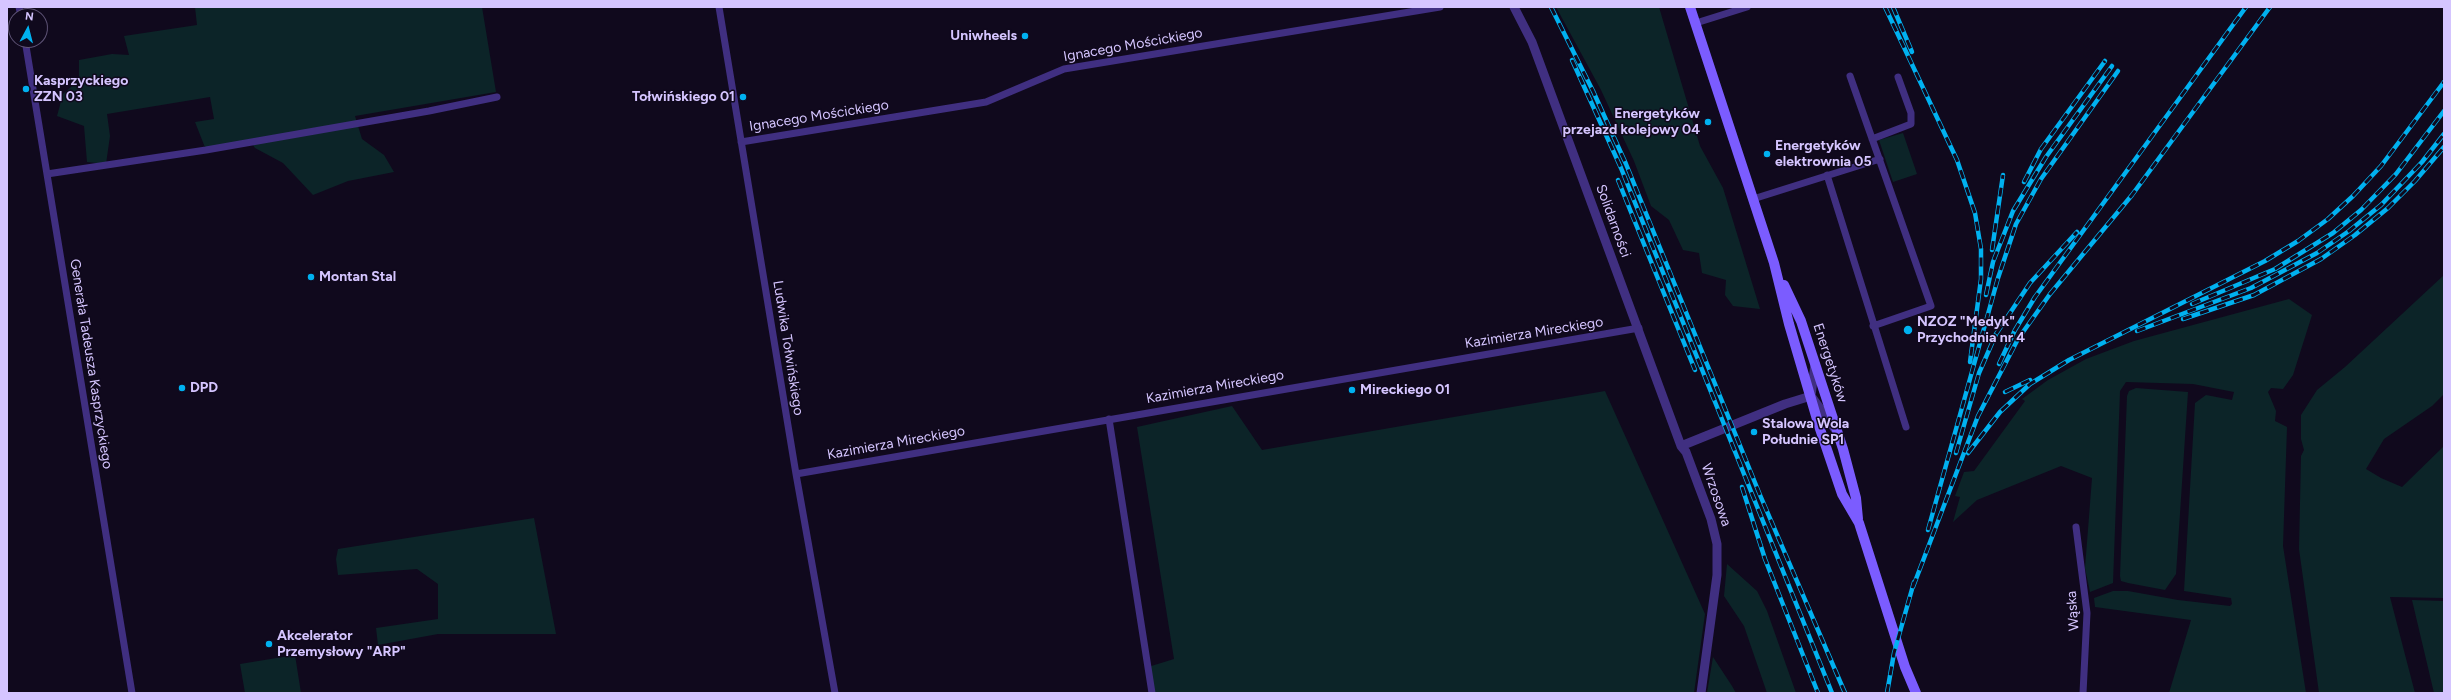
<!DOCTYPE html>
<meta charset="utf-8">
<style>
body{margin:0}
#map{position:relative;width:2451px;height:700px;overflow:hidden;background:#10091d;font-family:Figtree,sans-serif}
canvas{display:block}
.frame{position:absolute;inset:0;border:8px solid #d5c5ff;pointer-events:none}
.north{position:absolute;left:8px;top:8px;width:40px;height:40px;box-sizing:border-box;background:#10091d;border:1px solid #5f5477;border-radius:50%;rotate:7deg;font-size:11px;font-weight:700;line-height:16px;text-align:center;color:#d5c5ff}
.north::after{content:'';display:block;margin:auto;width:14px;height:18px;background:#00b1f0;clip-path:polygon(50% 0,100% 100%,50% 72%,0 100%)}
</style>
<div id="map">
<canvas width="2451" height="700"></canvas>
<div class="frame"></div>
<div class="north">N</div>
</div>
<script>
const ctx = document.querySelector('canvas').getContext('2d');
ctx.lineJoin = 'round';
function fillPath(path, color) { ctx.fillStyle = color; ctx.fill(path, 'evenodd'); }
const shape = rows => new Path2D(rows.map(r => 'M' + r).join(''));
function trace(path, color, width, dash) { ctx.strokeStyle = color; ctx.lineWidth = width; ctx.lineCap = dash ? 'butt' : 'round'; ctx.setLineDash(dash || []); ctx.stroke(path); }
function write(font, color, halo, rows, align = 'center') {
  ctx.font = font + ' Figtree,sans-serif'; ctx.lineWidth = 3; ctx.setLineDash([]); ctx.textBaseline = 'middle'; ctx.strokeStyle = halo; ctx.fillStyle = color; for (const [text, x, y, turn = 0] of rows) {
    ctx.save(); ctx.translate(x, y); ctx.rotate((+turn || 0) * Math.PI / 180); ctx.textAlign = isNaN(turn) ? turn : align; if (halo) ctx.strokeText(text, 0, 0); ctx.fillText(text, 0, 0); ctx.restore();
  }
}
const green = shape([
 [195,7,482,7,496,92,355,116,362,139,384,155,394,172,348,181,313,195,283,163,255,148,251,142,206,150,195,122,214,119,210,97,107,114,110,136,106,164,87,162,84,126,57,116,63,94,79,80,79,60,112,54,129,55,124,36,197,25],
 [1556,7,1659,7,1700,146,1723,188,1760,309,1733,306,1725,295,1726,280,1702,273,1699,253,1683,250,1669,220,1651,206,1634,161,1601,90],
 [1903,133,1917,174,1893,182,1879,140],
 [2444,275,2444,394,2432,406,2384,439,2366,469,2381,478,2402,487,2444,446,2444,598,2390,597,2415,693,2319,693,2299,549,2301,456,2304,450,2301,439,2301,415,2317,390,2345,367],
 [2289,299,2312,315,2293,375,2283,389,2271,388,2268,392,2276,411,2275,421,2287,427,2283,546,2306,693,2169,693,2191,620,2095,607,2094,598,2113,591,2128,591,2178,600,2230,606,2232,604,2231,598,2184,591,2195,403,2206,395,2232,400,2234,392,2193,384,2126,382,2120,391,2113,583,2090,592,2085,568,2092,478,2061,466,1977,500,1953,522,1960,497,1955,496,1964,472,1974,471,2025,401,2022,399,2048,380,2086,359,2134,341],
 [2136,388,2188,392,2176,574,2165,590,2128,583,2121,581,2120,576,2127,396,2129,391],
 [1605,391,1705,614,1694,693,1152,693,1148,667,1174,659,1137,427,1232,406,1262,450],
 [534,518,556,634,438,634,378,645,376,628,438,619,438,584,417,569,338,575,336,559,338,549],
 [1727,564,1757,591,1767,611,1796,693,1767,693,1744,626,1724,596],
 [2412,600,2444,601,2444,693,2434,693],
 [295,655,301,693,245,693,240,664],
 [1713,657,1732,686,1736,693,1707,693]
]);
const minor = shape([
 [19,7,21,16],
 [719,7,796,474,835,693],
 [1696,23,1747,7],
 [25,40,132,693],
 [1850,76,1931,306,1873,326],
 [1872,139,1911,124,1911,113,1898,77],
 [741,142,986,102,1064,69,1440,7],
 [47,174,206,150,429,111,497,97],
 [1827,175,1906,427],
 [1753,199,1880,159],
 [1109,419,1152,693],
 [796,474,1639,328],
 [2076,527,2087,613,2083,693]
]);
const tertiary = shape([
 [1514,7,1532,42,1681,446,1686,452,1711,519,1717,544,1717,575,1701,693],
 [1815,364,1811,396,1835,429],
 [1681,446,1785,404,1811,396]
]);
const secondary = shape([
 [1690,7,1774,263,1789,324,1819,426,1842,494,1859,523,1905,667,1916,693],
 [1784,285,1801,321,1843,449,1856,498,1858,519]
]);
const rail = shape([
 [1551,7,1593,91,1626,164,1760,495,1845,693],
 [1885,7,1957,160,1975,213,1981,249,1981,279,1970,362],
 [1893,7,1912,52],
 [1572,60,1621,168,1832,693],
 [1618,180,1695,370],
 [2024,182,2041,149,2105,61],
 [1992,250,2003,175],
 [1986,295,1993,262,2013,211,2046,157,2112,66],
 [2192,304,2275,269,2333,233,2361,210,2396,174,2444,111],
 [2183,319,2254,295,2321,259,2355,235,2388,208,2415,181,2444,147],
 [2137,331,2251,288,2317,253,2349,231,2381,205,2422,162,2444,134],
 [1999,364,2015,330,2035,297,2246,7],
 [2005,392,2030,380],
 [1956,453,1979,373,1996,334,2030,283,2077,232],
 [1968,453,2000,412,2030,384,2069,360,2265,261,2298,241,2328,219,2353,196,2381,166,2444,82],
 [1742,487,1765,559,1818,693],
 [1928,530,1998,278,2016,224,2041,179,2118,71],
 [1913,587,1978,416,2018,339,2050,294,2132,195,2270,7],
 [1887,693,1894,653,1914,582]
]);
const markers = [
 [1025,36,4,"#00b1f0"],
 [26,89,4,"#00b1f0"],
 [743,97,4,"#00b1f0"],
 [1708,122,4,"#00b1f0"],
 [1767,154,4,"#00b1f0"],
 [311,277,4,"#00b1f0"],
 [1908,330,5,"#00b1f0"],
 [182,388,4,"#00b1f0"],
 [1352,390,4,"#00b1f0"],
 [1754,432,4,"#00b1f0"],
 [269,644,4,"#00b1f0"]
];
const poiNames = [
 ["Uniwheels",1017,36,"right"],
 ["Kasprzyckiego",34,81],
 ["ZZN 03",34,97],
 ["Tołwińskiego 01",735,97,"right"],
 ["Energetyków",1700,114,"right"],
 ["przejazd kolejowy 04",1700,130,"right"],
 ["Energetyków",1775,146],
 ["elektrownia 05",1775,162],
 ["Montan Stal",319,277],
 ["NZOZ \"Medyk\"",1917,322],
 ["Przychodnia nr 4",1917,338],
 ["DPD",190,388],
 ["Mireckiego 01",1360,390],
 ["Stalowa Wola",1762,424],
 ["Południe SP1",1762,440],
 ["Akcelerator",277,636],
 ["Przemysłowy \"ARP\"",277,652]
];
const streetNames = [
 ["Ignacego Mościckiego",1133,45,-10],
 ["Ignacego Mościckiego",819,116,-9],
 ["Solidarności",1613,221,70],
 ["Kazimierza Mireckiego",1534,333,-9],
 ["Ludwika Tołwińskiego",788,348,81],
 ["Energetyków",1830,363,72],
 ["Generała Tadeusza Kasprzyckiego",91,364,81],
 ["Kazimierza Mireckiego",1215,387,-10],
 ["Kazimierza Mireckiego",896,443,-10],
 ["Wrzosowa",1716,495,71],
 ["Wąska",2073,611,-94]
];
fillPath(green, '#0c2428');
trace(minor, '#402f81', 7);
trace(tertiary, '#402f81', 9);
trace(secondary, '#7b5cff', 10);
trace(rail, '#00b1f0', 4.5);
trace(rail, '#10091d', 3, [9]);
for (const [x, y, r, color] of markers) { const dot = new Path2D(); dot.arc(x, y, r, 0, 2 * Math.PI); ctx.fillStyle = color; ctx.fill(dot); trace(dot, '#10091d', 1.5); }
write('bold 14px', '#d5c5ff', '#10091d', poiNames, 'left');
write('14px', '#d5c5ff', '#10091d', streetNames);
</script>
